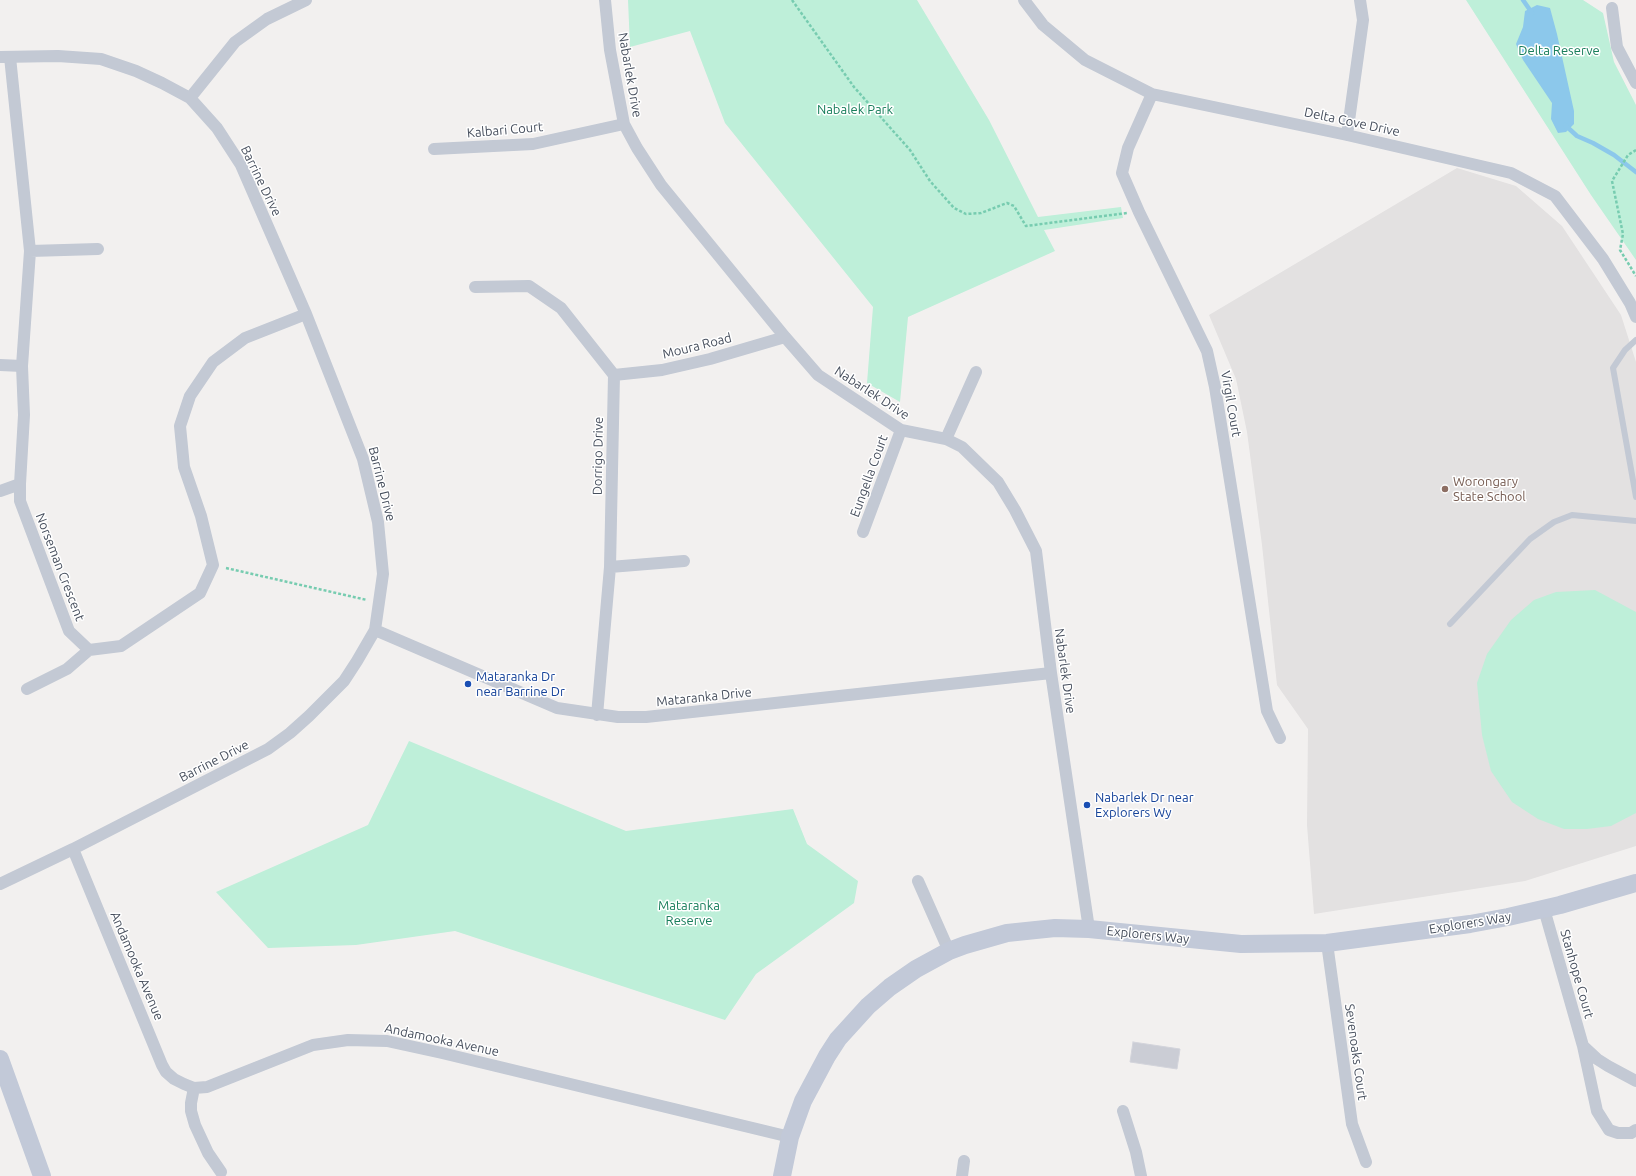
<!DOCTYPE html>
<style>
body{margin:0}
canvas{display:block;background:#f2f0ef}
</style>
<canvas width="1636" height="1176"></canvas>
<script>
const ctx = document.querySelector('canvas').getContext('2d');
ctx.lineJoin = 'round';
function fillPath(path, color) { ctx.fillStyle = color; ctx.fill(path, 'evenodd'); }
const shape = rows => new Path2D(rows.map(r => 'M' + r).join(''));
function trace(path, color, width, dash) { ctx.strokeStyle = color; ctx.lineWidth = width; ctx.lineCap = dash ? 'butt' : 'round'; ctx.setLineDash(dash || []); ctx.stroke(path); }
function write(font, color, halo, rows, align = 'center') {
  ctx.font = font + ' Ubuntu,sans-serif'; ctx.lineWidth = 3; ctx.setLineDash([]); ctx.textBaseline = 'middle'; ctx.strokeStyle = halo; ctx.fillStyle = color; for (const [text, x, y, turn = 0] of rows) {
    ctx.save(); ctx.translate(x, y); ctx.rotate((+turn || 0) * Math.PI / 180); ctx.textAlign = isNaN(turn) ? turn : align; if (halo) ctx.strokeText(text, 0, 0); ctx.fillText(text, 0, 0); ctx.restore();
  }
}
const education = shape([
 [1457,168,1516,186,1562,226,1621,315,1636,362,1636,846,1525,881,1314,914,1307,825,1308,729,1277,685,1262,545,1247,432,1236,379,1209,315]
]);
const green = shape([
 [628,0,917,0,989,120,1038,217,1121,207,1123,218,1044,230,1055,251,908,317,900,402,867,383,873,307,725,123,690,31,630,47],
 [1466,0,1583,0,1603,13,1614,62,1636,105,1636,260,1591,195],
 [1595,590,1636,612,1636,813,1611,826,1587,829,1564,829,1538,819,1512,802,1491,771,1482,735,1477,683,1487,654,1511,620,1534,600,1556,592],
 [409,741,626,831,793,809,807,844,858,881,854,903,756,974,725,1020,455,931,356,945,268,948,216,892,368,825]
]);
const water = shape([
 [1537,5,1550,8,1557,34,1574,111,1574,124,1566,132,1558,133,1551,119,1552,103,1523,60,1516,44,1523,27,1525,11]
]);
const stream = shape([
 [1523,0,1532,13],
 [1565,125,1577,136,1593,143,1614,155,1636,172]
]);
const building = shape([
 [1133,1042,1180,1049,1177,1069,1130,1062,1133,1042]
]);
const path = shape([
 [792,0,854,87,910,150,930,181,954,208,966,214,981,213,1007,203,1014,206,1026,226,1127,213],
 [1636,150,1628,155,1612,181,1623,234,1620,250,1636,276],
 [226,568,367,600]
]);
const lane = shape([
 [1636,340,1625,350,1613,368,1636,497],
 [1450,624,1530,539,1554,522,1572,515,1636,521]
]);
const street = shape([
 [605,0,610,50,624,124,637,148,661,185,785,337,818,375,901,430,946,439,962,447,998,482,1015,510,1036,551,1051,673,1089,929],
 [1024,0,1043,25,1085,60,1152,94,1347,135,1511,173,1555,196,1603,259,1630,303,1636,317],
 [1612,8,1617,47,1636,83],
 [0,57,58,56,101,59,136,71,162,83,190,98,217,128,241,165,306,314,363,459,378,522,383,574,375,630,357,661,344,681,309,716,290,733,268,749,73,849,0,884],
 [10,57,30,251,22,366,24,415,20,484,20,501,69,631,89,650],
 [1152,94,1128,148,1122,173,1139,212,1207,351,1215,387,1267,711,1280,738],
 [190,98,235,42,267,19,306,0],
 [1347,135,1363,20,1360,0],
 [434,149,533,144,624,124],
 [30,251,98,249],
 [475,287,529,286,561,308,614,375,610,567,597,715],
 [0,365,22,366],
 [614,375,662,370,710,359,785,337],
 [946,439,976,372],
 [0,491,20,484],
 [863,532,901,430],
 [610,567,684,561],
 [375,630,557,708,618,717,646,717,1051,673],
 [89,650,121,646,200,593,213,565,201,516,184,467,180,426,190,396,213,362,245,338,306,314],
 [27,689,67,669,89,650],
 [73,849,162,1065,166,1072,174,1079,184,1084,194,1088,207,1087,313,1045,348,1040,387,1041,442,1053,790,1137],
 [918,881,949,951],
 [1544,909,1583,1046,1597,1111,1609,1130,1618,1133,1631,1133,1636,1130],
 [1327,943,1352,1124,1366,1162],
 [1583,1046,1597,1059,1608,1066,1636,1081],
 [194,1088,191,1103,191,1111,195,1125,208,1153,221,1172],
 [1123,1111,1136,1152,1141,1176],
 [962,1176,964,1161]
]);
const secondary = shape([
 [0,1059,42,1176],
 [782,1176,790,1137,803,1101,827,1056,838,1039,868,1006,890,987,916,969,949,951,965,945,1007,933,1055,928,1089,929,1241,944,1327,943,1470,924,1508,917,1560,905,1636,883]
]);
const markers = [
 [1445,489,4,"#8d6e63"],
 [468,684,4,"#1a4fb4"],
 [1087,805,4,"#1a4fb4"]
];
const parkNames = [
 ["Delta Reserve",1559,51],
 ["Nabalek Park",855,110],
 ["Mataranka",689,906],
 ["Reserve",689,921]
];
const streetNames = [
 ["Nabarlek Drive",630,75,80],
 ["Delta Cove Drive",1352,122,12],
 ["Kalbari Court",505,130,-5],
 ["Barrine Drive",261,181,64],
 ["Moura Road",697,346,-14],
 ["Nabarlek Drive",872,393,33],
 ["Virgil Court",1231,404,80],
 ["Dorrigo Drive",598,456,-89],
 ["Eungella Court",869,476,-70],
 ["Barrine Drive",382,484,76],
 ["Norseman Crescent",60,567,69],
 ["Nabarlek Drive",1065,671,82],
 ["Mataranka Drive",704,697,-6],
 ["Barrine Drive",214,761,-27],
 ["Explorers Way",1470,923,-9],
 ["Explorers Way",1148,935,6],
 ["Andamooka Avenue",137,966,67],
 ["Stanhope Court",1577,974,74],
 ["Andamooka Avenue",442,1040,12],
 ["Sevenoaks Court",1356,1052,82]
];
const educationNames = [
 ["Worongary",1453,482],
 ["State School",1453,497]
];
const transitNames = [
 ["Mataranka Dr",476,677],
 ["near Barrine Dr",476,692],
 ["Nabarlek Dr near",1095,798],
 ["Explorers Wy",1095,813]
];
fillPath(education, '#e3e1e1');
fillPath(green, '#beefd9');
fillPath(water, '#8cc8eb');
trace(stream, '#8cc8eb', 4.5);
fillPath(building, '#cbcdd5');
trace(building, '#d3d4db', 1);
trace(path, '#77ccb0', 2.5, [3, 2]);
trace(lane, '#c3c9d4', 6);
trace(street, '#c3c9d4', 12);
trace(secondary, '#c2c9d8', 18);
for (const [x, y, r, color] of markers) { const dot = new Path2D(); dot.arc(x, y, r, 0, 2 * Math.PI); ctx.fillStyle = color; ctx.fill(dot); trace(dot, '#fff', 1.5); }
write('13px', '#187e5b', '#fff', parkNames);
write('13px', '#474f5d', '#fff', streetNames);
write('13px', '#785e54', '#fff', educationNames, 'left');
write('13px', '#164399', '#fff', transitNames, 'left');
</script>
